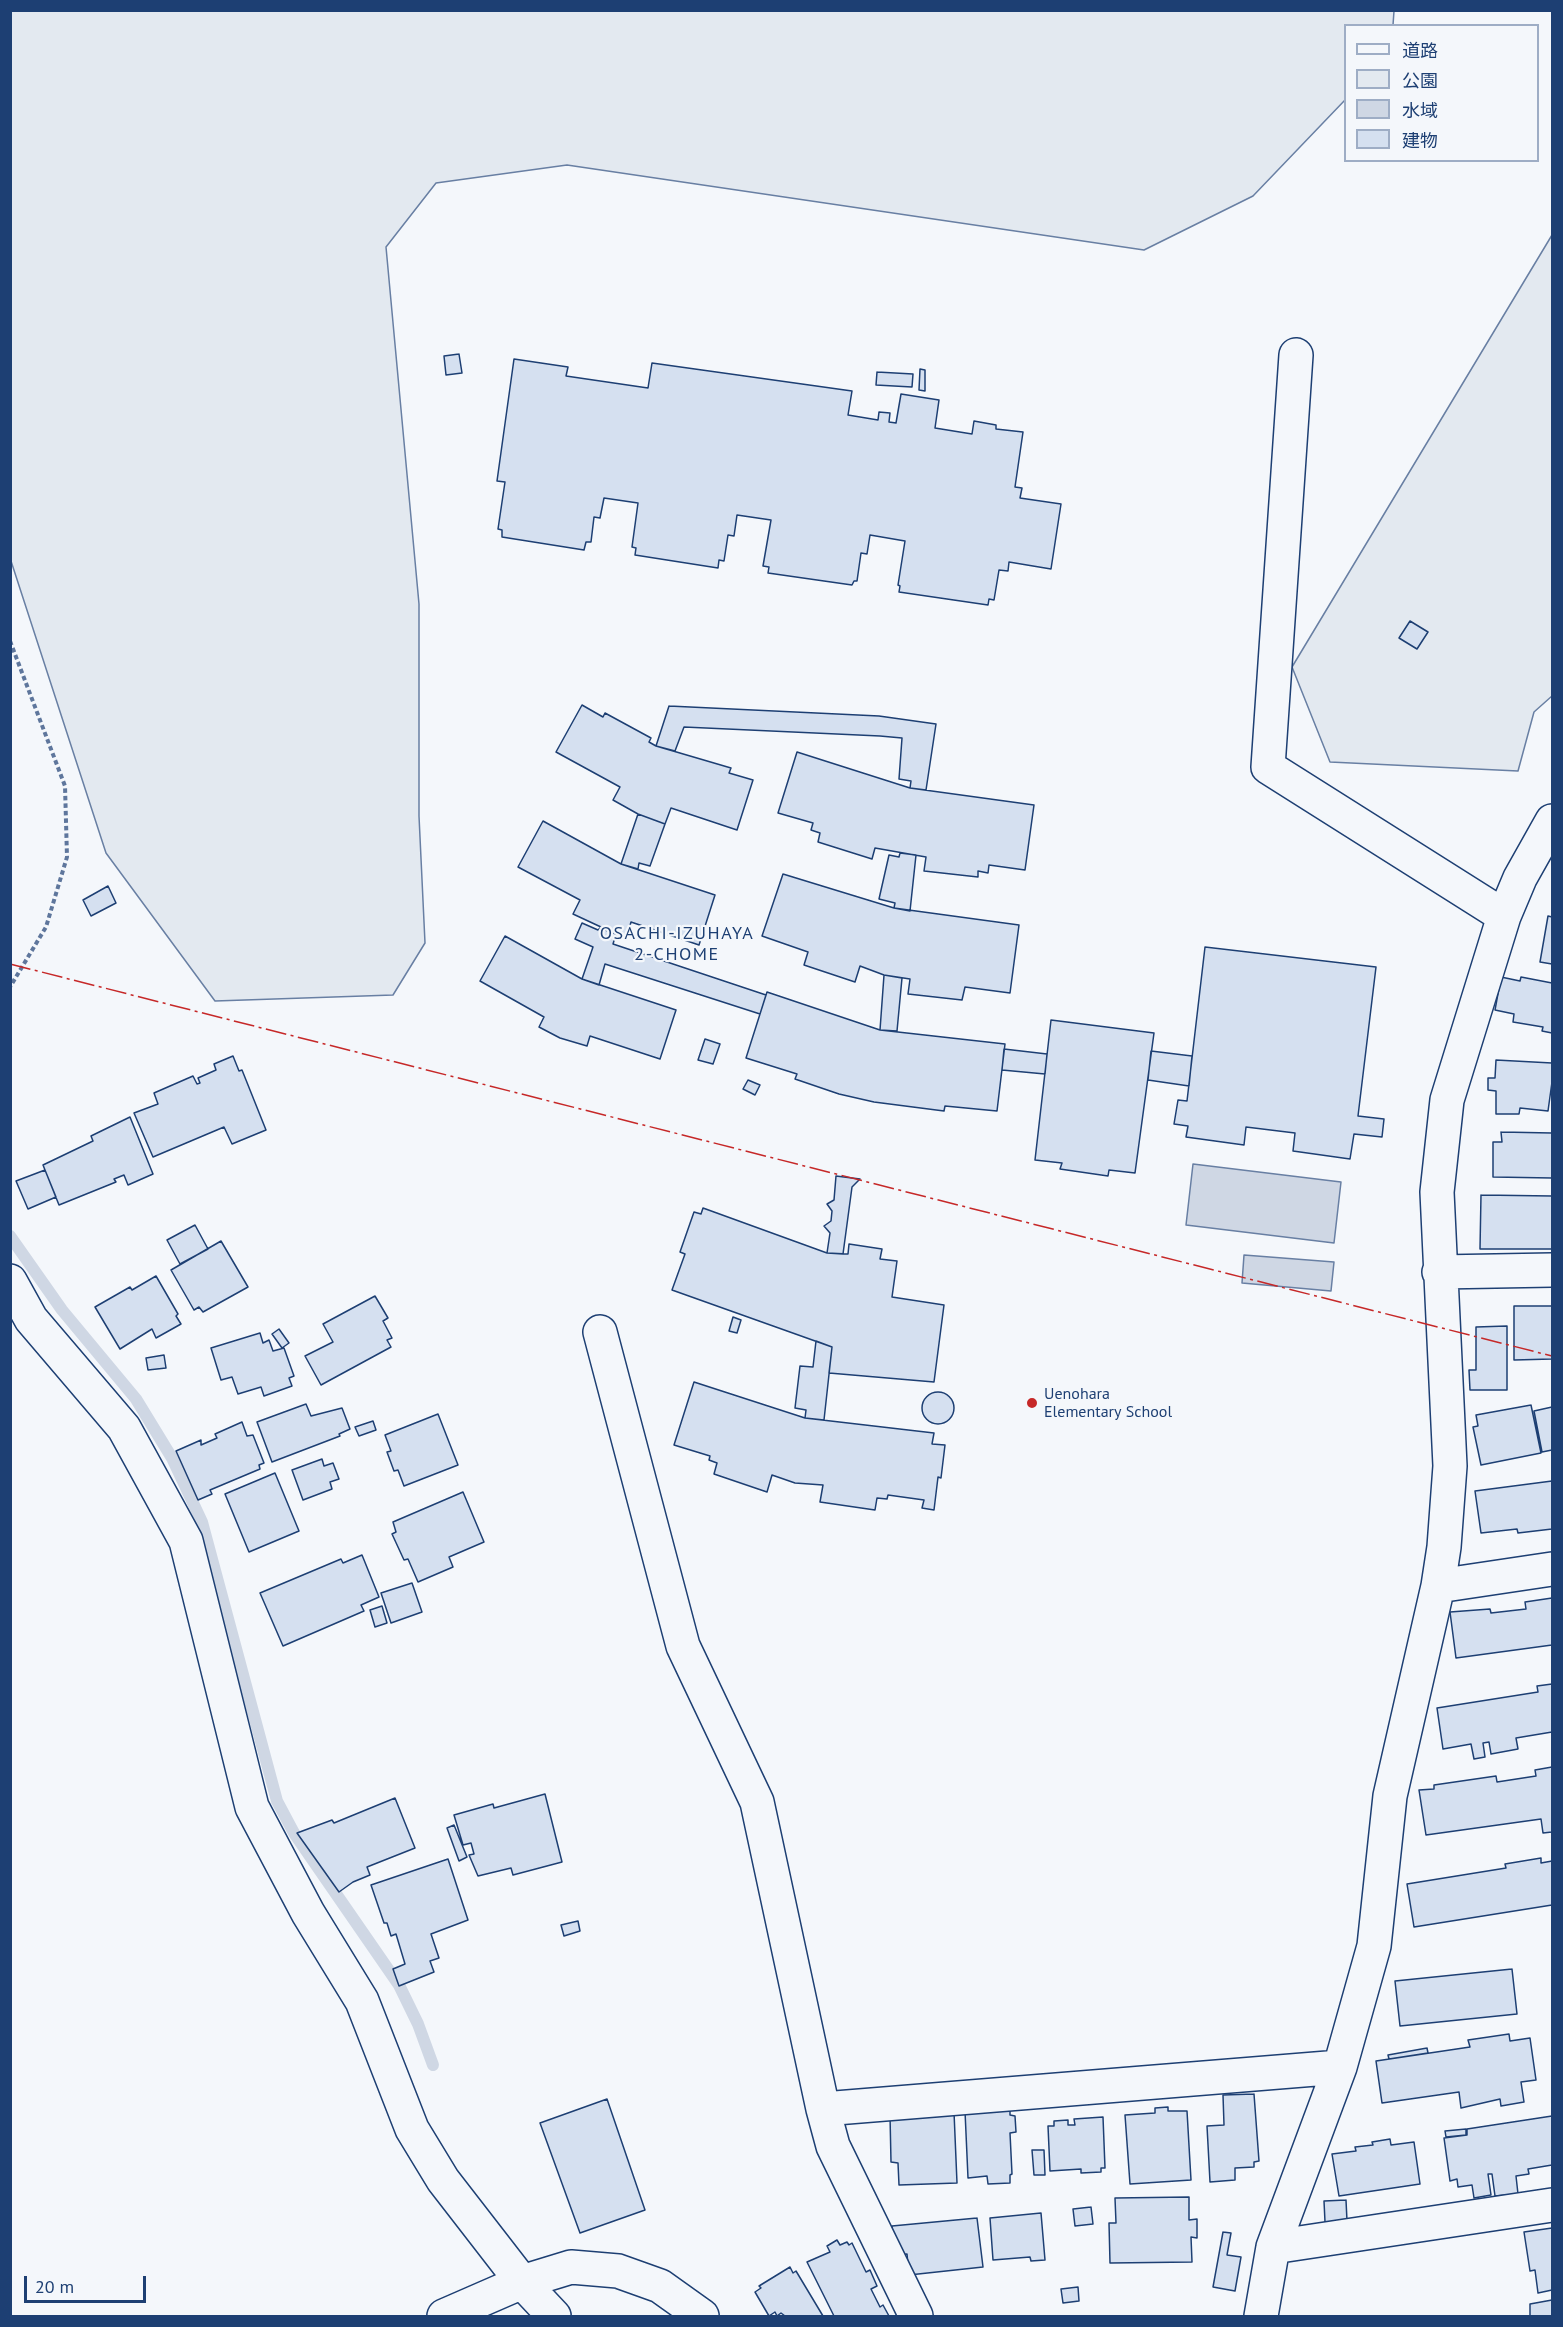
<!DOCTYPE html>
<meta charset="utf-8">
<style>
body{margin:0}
#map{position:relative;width:1563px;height:2327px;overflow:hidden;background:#f4f7fb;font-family:"PT Sans","Noto Sans JP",sans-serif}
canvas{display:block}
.frame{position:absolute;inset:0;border:12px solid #1d3f73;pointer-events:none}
.legend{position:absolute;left:1344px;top:24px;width:195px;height:138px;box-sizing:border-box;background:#f4f7fb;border:2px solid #9eadc5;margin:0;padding:8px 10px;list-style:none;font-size:18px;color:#1d3f73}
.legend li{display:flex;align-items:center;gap:12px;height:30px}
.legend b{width:30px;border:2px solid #9eadc5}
.scale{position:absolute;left:24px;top:2276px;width:122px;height:27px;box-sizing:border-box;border:3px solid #1d3f73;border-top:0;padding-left:8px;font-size:18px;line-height:21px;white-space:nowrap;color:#1d3f73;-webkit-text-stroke:4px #f4f7fb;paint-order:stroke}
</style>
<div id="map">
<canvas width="1563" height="2327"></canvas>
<div class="frame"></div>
<ul class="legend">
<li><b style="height:8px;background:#f4f7fb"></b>道路</li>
<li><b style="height:16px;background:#e3e9f0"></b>公園</li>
<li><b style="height:16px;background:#cfd7e4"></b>水域</li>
<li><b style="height:16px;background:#d5e0f0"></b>建物</li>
</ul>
<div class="scale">20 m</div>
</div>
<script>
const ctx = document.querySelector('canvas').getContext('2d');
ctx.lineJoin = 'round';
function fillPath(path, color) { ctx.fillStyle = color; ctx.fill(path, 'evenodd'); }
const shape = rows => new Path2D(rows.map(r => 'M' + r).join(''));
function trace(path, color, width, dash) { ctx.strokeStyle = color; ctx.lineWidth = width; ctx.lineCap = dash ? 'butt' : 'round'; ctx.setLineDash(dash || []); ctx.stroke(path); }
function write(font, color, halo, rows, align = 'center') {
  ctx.font = font + ' "PT Sans",sans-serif'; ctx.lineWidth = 4.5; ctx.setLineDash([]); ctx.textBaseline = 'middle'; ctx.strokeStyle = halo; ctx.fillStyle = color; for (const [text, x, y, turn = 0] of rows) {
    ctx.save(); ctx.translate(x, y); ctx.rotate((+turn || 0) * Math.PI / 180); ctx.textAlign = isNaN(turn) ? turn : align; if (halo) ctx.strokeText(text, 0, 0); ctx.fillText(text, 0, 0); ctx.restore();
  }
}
const green = shape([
 [10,11,11,10,1394,11,1393,25,1346,26,1345,100,1253,196,1144,250,567,165,436,183,386,247,419,604,419,816,425,943,393,995,215,1001,106,853,11,561,10,11],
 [1552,235,1552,696,1534,712,1518,771,1330,762,1292,667,1552,235]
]);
const water = shape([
 [1193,1164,1341,1182,1334,1243,1186,1225,1193,1164],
 [1244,1255,1334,1262,1331,1291,1242,1283,1244,1255]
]);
const stream = shape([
 [10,1236,62,1310,136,1399,172,1458,202,1522,277,1801,294,1833,399,1985,418,2024,433,2065]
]);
const building = shape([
 [459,354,462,373,446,375,444,356,459,354],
 [514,359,568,367,566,376,648,388,652,363,852,391,848,415,878,420,879,412,890,413,889,422,896,423,901,394,939,400,935,428,972,434,974,421,996,425,996,429,1023,432,1015,487,1022,488,1020,498,1061,504,1051,569,1009,562,1008,571,999,570,994,600,989,599,988,605,899,592,900,586,898,585,905,541,870,535,867,554,861,553,857,581,854,581,852,585,768,573,769,567,763,566,771,520,737,515,734,536,728,535,724,561,719,560,718,568,635,555,636,548,632,547,638,503,604,498,600,518,594,517,591,542,586,542,584,550,502,537,502,530,498,529,505,482,497,481,514,359],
 [920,369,925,370,925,391,919,390,920,369],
 [877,372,913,374,912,387,876,385,877,372],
 [1410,621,1428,632,1417,649,1399,638,1410,621],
 [582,705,603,717,605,713,651,738,649,742,656,746,731,768,729,773,753,780,737,830,671,808,665,824,638,814,613,800,620,787,556,752,582,705],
 [669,706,879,716,936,724,926,790,910,788,911,781,899,779,902,738,880,736,684,727,675,751,656,746,669,706],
 [797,752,910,788,1034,805,1025,870,989,865,988,873,978,871,978,877,924,871,926,857,875,848,872,859,818,842,820,833,811,830,813,823,778,813,797,752],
 [638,814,665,824,650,866,639,863,638,869,621,864,638,814],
 [543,821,621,864,715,895,699,945,631,922,627,936,616,934,573,914,580,900,518,867,543,821],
 [900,853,916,855,910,911,894,908,895,903,879,899,889,855,899,857,900,853],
 [783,874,894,908,1019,925,1010,993,965,987,962,1000,908,994,910,979,884,975,860,966,855,982,804,965,808,952,762,936,783,874],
 [108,886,116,903,91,916,83,900,108,886],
 [1548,916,1552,917,1552,964,1540,962,1548,916],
 [582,923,598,930,600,928,616,934,613,944,766,995,760,1014,605,964,599,985,582,979,593,947,575,939,582,923],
 [505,936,582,979,676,1010,660,1059,590,1036,587,1046,560,1038,539,1027,544,1017,480,981,505,936],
 [1205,947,1376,967,1358,1116,1384,1119,1382,1137,1354,1134,1350,1159,1293,1151,1295,1133,1246,1127,1244,1145,1186,1137,1188,1126,1174,1124,1178,1100,1187,1101,1205,947],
 [884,975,902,978,897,1031,880,1030,884,975],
 [1501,977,1520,981,1521,977,1552,983,1552,1033,1542,1031,1543,1027,1513,1022,1514,1014,1495,1010,1501,977],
 [767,992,880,1030,1005,1044,997,1111,945,1106,944,1111,874,1102,839,1094,795,1079,797,1074,746,1058,767,992],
 [1051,1020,1154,1033,1135,1173,1109,1170,1108,1176,1060,1169,1062,1163,1035,1160,1051,1020],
 [705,1039,720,1044,713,1064,698,1060,705,1039],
 [1004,1049,1047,1054,1045,1074,1002,1070,1004,1049],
 [1151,1051,1192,1056,1189,1086,1148,1080,1151,1051],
 [233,1056,239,1071,242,1070,266,1130,232,1144,224,1127,153,1157,134,1113,158,1104,154,1093,193,1076,197,1084,200,1083,198,1078,216,1070,214,1064,233,1056],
 [1496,1060,1552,1063,1552,1082,1548,1111,1520,1108,1519,1114,1496,1114,1496,1091,1488,1090,1488,1078,1495,1078,1496,1060],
 [748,1080,760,1085,755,1095,743,1089,748,1080],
 [130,1117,153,1174,128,1185,124,1175,114,1179,116,1182,59,1205,43,1165,93,1141,91,1136,130,1117],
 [1501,1132,1552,1133,1552,1178,1493,1177,1493,1142,1502,1142,1501,1132],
 [45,1170,56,1197,28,1209,16,1181,45,1170],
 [836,1176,860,1179,852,1187,843,1254,827,1253,830,1233,824,1226,831,1221,832,1211,827,1204,834,1200,836,1176],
 [1481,1195,1552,1196,1552,1249,1480,1249,1481,1195],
 [703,1208,827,1253,848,1254,849,1244,882,1249,880,1259,897,1261,892,1297,944,1305,934,1382,829,1373,832,1347,672,1290,685,1254,680,1252,694,1212,701,1214,703,1208],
 [195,1225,208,1249,180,1264,167,1240,195,1225],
 [221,1241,248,1287,203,1312,199,1307,194,1310,171,1270,221,1241],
 [156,1276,178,1314,176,1316,181,1324,156,1338,152,1329,120,1349,95,1307,130,1287,132,1290,156,1276],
 [375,1296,388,1318,383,1321,392,1338,387,1340,391,1347,321,1385,305,1356,333,1342,323,1324,375,1296],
 [1514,1306,1552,1306,1552,1359,1514,1360,1514,1306],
 [733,1317,741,1320,737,1333,729,1331,733,1317],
 [1507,1326,1507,1390,1470,1390,1469,1370,1476,1370,1476,1327,1507,1326],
 [279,1329,289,1343,282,1348,272,1334,279,1329],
 [260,1333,263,1343,269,1340,273,1351,284,1348,294,1376,289,1378,292,1386,264,1396,261,1387,238,1394,232,1377,221,1380,211,1348,260,1333],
 [816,1341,832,1347,824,1420,805,1418,806,1410,795,1408,800,1366,813,1367,816,1341],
 [164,1355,166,1368,148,1370,146,1358,164,1355],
 [694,1382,805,1418,934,1433,932,1444,945,1445,941,1478,938,1477,934,1510,922,1508,924,1500,888,1495,887,1499,877,1498,875,1510,820,1502,823,1485,795,1483,772,1475,767,1492,714,1474,717,1463,709,1460,710,1456,674,1445,694,1382],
 '922 1408a16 16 0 1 1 32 0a16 16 0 1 1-32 0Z',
 [306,1404,311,1416,342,1408,350,1429,339,1434,340,1436,272,1462,257,1422,306,1404],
 [1531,1405,1541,1453,1481,1465,1473,1427,1478,1426,1476,1415,1531,1405],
 [1552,1407,1552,1450,1542,1452,1534,1411,1552,1407],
 [438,1414,458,1465,404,1486,398,1470,394,1471,387,1452,391,1451,385,1435,438,1414],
 [373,1421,376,1430,359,1436,355,1427,373,1421],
 [242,1422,247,1436,253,1435,264,1463,259,1465,260,1469,210,1490,212,1494,198,1500,176,1451,201,1440,201,1445,217,1438,215,1434,242,1422],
 [322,1459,324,1466,333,1463,339,1479,330,1482,332,1489,303,1500,292,1470,322,1459],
 [275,1473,299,1531,249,1552,225,1494,275,1473],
 [1552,1481,1552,1529,1518,1533,1517,1529,1481,1533,1475,1491,1552,1481],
 [463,1492,484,1542,449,1557,453,1567,418,1582,408,1559,404,1560,392,1534,396,1532,393,1522,463,1492],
 [362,1555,379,1597,361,1605,364,1611,283,1646,260,1593,341,1559,343,1563,362,1555],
 [412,1583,422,1612,391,1623,381,1593,412,1583],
 [1552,1598,1552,1645,1456,1658,1450,1612,1490,1609,1491,1613,1526,1609,1525,1602,1552,1598],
 [382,1606,387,1623,375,1627,370,1610,382,1606],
 [1552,1684,1552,1732,1516,1738,1518,1749,1491,1754,1489,1742,1483,1743,1485,1757,1474,1759,1471,1744,1443,1749,1437,1708,1538,1692,1537,1686,1552,1684],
 [1552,1767,1552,1832,1543,1833,1541,1819,1426,1835,1419,1790,1434,1789,1434,1785,1496,1776,1497,1782,1536,1776,1535,1770,1552,1767],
 [545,1794,562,1862,513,1875,511,1868,478,1876,469,1855,474,1854,471,1843,463,1845,454,1815,493,1804,494,1808,545,1794],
 [395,1798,415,1848,367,1867,370,1875,353,1882,339,1892,297,1833,332,1820,334,1823,395,1798],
 [454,1825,467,1857,459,1861,447,1828,454,1825],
 [1541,1858,1541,1863,1552,1861,1552,1905,1414,1927,1407,1884,1506,1868,1505,1864,1541,1858],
 [448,1859,468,1920,431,1934,439,1958,430,1961,434,1972,399,1986,393,1969,405,1964,396,1934,391,1936,387,1923,384,1923,371,1885,448,1859],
 [578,1921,580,1931,564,1936,561,1925,578,1921],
 [1512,1969,1517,2014,1400,2026,1395,1981,1512,1969],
 [1509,2034,1510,2041,1530,2038,1536,2080,1521,2082,1524,2102,1501,2106,1500,2099,1461,2108,1459,2092,1382,2103,1376,2061,1470,2047,1468,2040,1509,2034],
 [1427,2048,1428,2053,1389,2059,1388,2055,1427,2048],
 [1254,2094,1259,2161,1254,2162,1254,2167,1235,2168,1235,2180,1210,2182,1207,2126,1224,2125,1223,2095,1254,2094],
 [607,2099,645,2210,580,2233,540,2123,607,2099],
 [1168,2107,1168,2111,1187,2111,1191,2180,1130,2184,1125,2115,1155,2113,1155,2108,1168,2107],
 [1010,2109,1010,2115,1015,2116,1016,2132,1010,2133,1012,2174,1010,2175,1010,2183,988,2184,987,2176,968,2178,965,2111,1010,2109],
 [954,2112,957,2183,899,2185,898,2163,891,2162,890,2115,954,2112],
 [1552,2116,1552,2165,1528,2169,1529,2174,1516,2176,1518,2194,1495,2196,1492,2174,1488,2174,1491,2195,1474,2198,1472,2185,1458,2187,1457,2179,1450,2181,1444,2138,1467,2135,1467,2129,1552,2116],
 [1103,2117,1105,2168,1101,2168,1101,2172,1081,2173,1081,2169,1050,2171,1048,2126,1054,2126,1054,2121,1068,2120,1068,2125,1075,2125,1074,2119,1103,2117],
 [1466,2129,1466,2135,1446,2137,1445,2131,1466,2129],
 [1390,2139,1391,2145,1414,2142,1420,2184,1339,2196,1332,2154,1356,2151,1355,2147,1373,2145,1372,2142,1390,2139],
 [1032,2150,1044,2150,1045,2175,1034,2175,1032,2150],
 [1189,2197,1189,2220,1197,2219,1197,2238,1191,2237,1192,2262,1110,2263,1109,2223,1116,2223,1115,2198,1189,2197],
 [1346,2200,1347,2221,1325,2222,1324,2201,1346,2200],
 [1091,2207,1093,2224,1075,2226,1073,2209,1091,2207],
 [1041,2213,1045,2260,1031,2261,1030,2257,993,2260,990,2218,1041,2213],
 [977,2218,983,2267,909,2275,907,2254,895,2255,892,2226,977,2218],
 [1552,2228,1552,2290,1538,2293,1535,2270,1530,2271,1524,2232,1552,2228],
 [1223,2232,1231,2233,1227,2255,1241,2257,1235,2291,1213,2287,1223,2232],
 [837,2240,840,2245,847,2242,849,2245,852,2243,866,2272,870,2270,877,2286,871,2289,880,2307,883,2305,889,2316,834,2316,807,2262,830,2252,827,2246,837,2240],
 [790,2267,793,2273,796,2271,823,2316,785,2316,781,2313,777,2316,775,2312,769,2316,755,2292,761,2288,759,2286,790,2267],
 [1078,2287,1079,2301,1063,2303,1061,2289,1078,2287],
 [1552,2300,1552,2316,1530,2316,1530,2304,1552,2300]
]);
const path = shape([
 [10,641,65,786,67,857,46,927,10,987]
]);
const street = shape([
 [1296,355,1268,767,1504,916],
 [1439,1272,1552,1270],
 [10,1281,31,1319,124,1428,186,1541,252,1807,308,1913,362,2001,412,2129,443,2180,522,2282,554,2316],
 [600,1332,683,1646,757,1802,823,2109,833,2146,916,2316],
 [1438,1586,1552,1569],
 [823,2109,1340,2067],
 [1273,2247,1552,2205],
 [444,2316,522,2282,571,2267,618,2271,660,2286,702,2316],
 [1261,2316,1273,2247,1340,2067,1374,1946,1390,1796,1438,1586,1444,1547,1450,1466,1437,1192,1447,1100,1504,916,1520,878,1552,821]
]);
const power = shape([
 [10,964,1552,1356]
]);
const markers = [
 [1032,1403,6,"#c62828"]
];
const poiNames = [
 ["Uenohara",1044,1394],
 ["Elementary School",1044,1412]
];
const neighbourhoodNames = [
 ["OSACHI-IZUHAYA",677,934],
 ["2-CHOME",677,955]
];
fillPath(green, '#e3e9f0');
trace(green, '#687fa3', 1.5);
fillPath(water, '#cfd7e4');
trace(water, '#687fa3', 1.5);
trace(stream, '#cfd7e4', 12);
fillPath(building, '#d5e0f0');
trace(building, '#1d3f73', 1.5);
trace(street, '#1d3f73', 36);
trace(path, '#5e769c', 4, [4.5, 3]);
trace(street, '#f4f7fb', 33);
trace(power, '#c62828', 1.5, [21, 4.5, 3, 4.5]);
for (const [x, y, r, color] of markers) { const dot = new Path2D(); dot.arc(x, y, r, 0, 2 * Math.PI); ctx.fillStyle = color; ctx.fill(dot); trace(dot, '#f4f7fb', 2); }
write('16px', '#1d3f73', '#f4f7fb', poiNames, 'left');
ctx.letterSpacing = '1.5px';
write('18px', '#1d3f73', '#f4f7fb', neighbourhoodNames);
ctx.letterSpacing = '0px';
</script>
